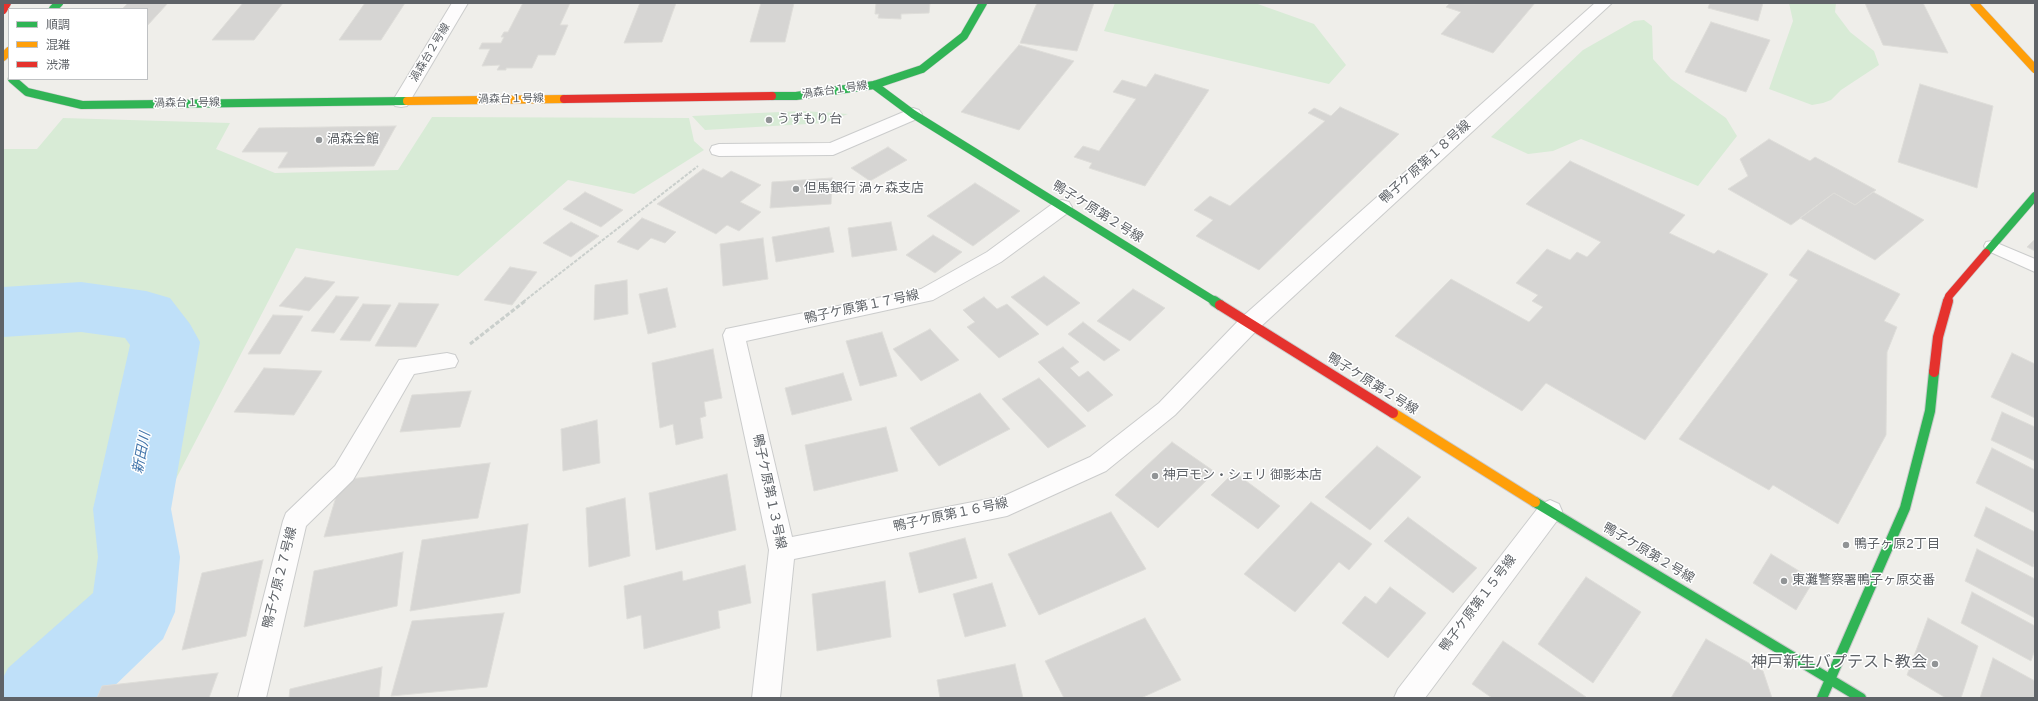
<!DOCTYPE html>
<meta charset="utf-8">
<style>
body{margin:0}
#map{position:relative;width:2038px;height:701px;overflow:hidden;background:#efeeea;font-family:Overpass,"Noto Sans JP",sans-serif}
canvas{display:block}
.frame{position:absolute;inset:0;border:4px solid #5f6368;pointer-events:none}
.legend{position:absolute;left:8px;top:8px;width:140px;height:72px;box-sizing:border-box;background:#fff;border:1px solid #bfc1c3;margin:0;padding:5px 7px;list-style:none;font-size:12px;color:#5f6368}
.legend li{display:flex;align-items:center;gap:8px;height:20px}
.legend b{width:20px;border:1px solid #bfc1c3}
</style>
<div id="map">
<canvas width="2038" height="701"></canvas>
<div class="frame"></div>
<ul class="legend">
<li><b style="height:5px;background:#30b455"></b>順調</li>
<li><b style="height:5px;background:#ff9f0a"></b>混雑</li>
<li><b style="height:5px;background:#e5322d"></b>渋滞</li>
</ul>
</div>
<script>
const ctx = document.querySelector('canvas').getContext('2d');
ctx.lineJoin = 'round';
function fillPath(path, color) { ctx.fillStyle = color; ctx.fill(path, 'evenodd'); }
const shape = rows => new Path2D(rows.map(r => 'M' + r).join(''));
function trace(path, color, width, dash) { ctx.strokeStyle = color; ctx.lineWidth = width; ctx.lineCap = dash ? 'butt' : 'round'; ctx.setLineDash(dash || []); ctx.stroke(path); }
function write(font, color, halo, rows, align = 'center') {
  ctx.font = font + ' Overpass,"Noto Sans JP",sans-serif'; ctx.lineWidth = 3; ctx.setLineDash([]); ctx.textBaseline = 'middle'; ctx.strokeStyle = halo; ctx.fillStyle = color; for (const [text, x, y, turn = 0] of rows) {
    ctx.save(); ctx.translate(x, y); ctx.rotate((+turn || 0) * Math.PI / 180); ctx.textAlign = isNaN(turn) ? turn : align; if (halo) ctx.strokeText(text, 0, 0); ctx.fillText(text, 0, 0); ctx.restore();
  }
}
const green = shape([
 [1115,3,1255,3,1314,24,1346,65,1329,84,1104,31],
 [1789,3,1836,3,1835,12,1850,32,1874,51,1879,65,1841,90,1831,100,1823,103,1812,105,1769,89,1793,21],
 [1644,20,1652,26,1653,59,1671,79,1726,118,1737,136,1698,186,1581,139,1553,151,1528,154,1491,137,1583,50,1634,21],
 [803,111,848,114,824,123,705,130,692,116],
 [432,117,689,118,694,141,704,150,634,194,568,180,458,276,296,248,62,698,3,698,3,149,37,149,63,118,230,123,216,149,275,173,398,170]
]);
const river = shape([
 [81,282,146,291,170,298,190,324,200,342,171,509,180,557,175,612,163,639,102,698,3,698,3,678,8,668,93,593,98,557,93,509,130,345,125,338,81,332,3,337,3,287,81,282]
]);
const building = shape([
 [128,3,168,3,147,26,147,9,122,9,128,3],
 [243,3,283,3,254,40,212,40,243,3],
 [365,3,405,3,381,40,339,40,365,3],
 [523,3,570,3,560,25,568,25,555,55,538,55,532,68,506,68,506,70,497,70,500,65,482,66,490,49,479,49,482,43,501,43,504,37,501,37,504,32,508,32,523,3],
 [640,3,676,3,662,42,624,43,640,3],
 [761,3,794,3,785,42,750,42,761,3],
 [876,3,930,3,929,13,901,14,901,19,878,18,879,14,875,14,876,3],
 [1037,3,1094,3,1077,51,1020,43,1037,3],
 [1446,3,1466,4,1535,3,1493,53,1441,34,1461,12,1446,7,1449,4,1446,3],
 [1710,3,1763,3,1758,21,1708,8,1710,3],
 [1865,3,1923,3,1948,53,1883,45,1865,3],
 [1711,22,1770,40,1746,92,1685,72,1711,22],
 [1019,45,1074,61,1019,130,961,112,1019,45],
 [1155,74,1209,90,1145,186,1089,168,1092,163,1074,157,1083,146,1099,151,1136,99,1113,92,1122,80,1146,87,1155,74],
 [1920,84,1993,106,1977,188,1898,162,1920,84],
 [1340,107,1399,134,1259,270,1196,236,1213,220,1194,210,1210,196,1230,206,1325,121,1308,113,1314,108,1331,116,1340,107],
 [396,126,374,166,278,168,288,152,242,152,259,128,396,126],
 [1769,139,1810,161,1815,157,1876,190,1855,205,1834,193,1791,225,1728,189,1748,176,1740,159,1769,139],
 [888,147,907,160,870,181,851,168,888,147],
 [1570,161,1685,215,1669,233,1714,254,1718,250,1768,274,1645,440,1546,383,1522,411,1395,336,1451,279,1529,322,1543,307,1532,301,1538,295,1516,283,1547,249,1570,260,1577,252,1587,257,1601,242,1526,204,1570,161],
 [703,169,722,178,731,171,761,185,740,202,761,212,739,231,727,225,716,234,657,204,703,169],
 [832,178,831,204,770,208,772,182,832,178],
 [975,183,1020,211,973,246,927,216,975,183],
 [585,192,623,210,601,227,563,209,585,192],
 [1873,192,1924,220,1875,260,1800,218,1834,193,1855,205,1873,192],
 [642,218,676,232,665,243,651,238,638,250,617,242,642,218],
 [571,222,599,236,571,257,543,243,571,222],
 [891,222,897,250,852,257,848,228,891,222],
 [829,227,834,252,776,262,772,237,829,227],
 [933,235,962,252,935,273,906,255,933,235],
 [763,238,768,279,723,286,720,244,763,238],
 [2035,239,2035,251,2027,247,2035,239],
 [1808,250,1900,294,1884,321,1897,327,1887,352,1886,435,1838,524,1773,485,1769,490,1679,439,1798,280,1789,275,1808,250],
 [510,267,537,272,512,305,484,300,510,267],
 [1044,276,1080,303,1047,326,1011,297,1044,276],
 [305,277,335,282,309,311,279,306,305,277],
 [627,280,628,314,594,320,595,285,627,280],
 [667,288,676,327,648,334,639,294,667,288],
 [1133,289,1165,308,1130,341,1097,321,1133,289],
 [336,296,359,297,334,333,311,331,336,296],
 [984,297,997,309,1007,304,1039,334,999,358,967,327,975,322,963,310,984,297],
 [399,303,439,304,416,347,375,346,399,303],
 [363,304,391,305,370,341,340,340,363,304],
 [273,315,303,316,280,354,248,354,273,315],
 [1083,322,1120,350,1104,361,1068,334,1083,322],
 [930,329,959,360,921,381,893,349,930,329],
 [882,332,897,376,860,386,846,341,882,332],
 [1063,347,1079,362,1070,368,1079,377,1088,371,1113,395,1088,412,1038,362,1063,347],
 [713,349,722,398,704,402,706,416,700,418,703,438,676,445,673,424,660,428,652,363,713,349],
 [2012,353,2035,364,2035,418,1991,397,2012,353],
 [264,368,322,371,294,415,234,412,264,368],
 [843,373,852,400,792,415,785,388,843,373],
 [1039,378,1086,426,1048,448,1002,399,1039,378],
 [471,391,460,427,400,432,412,395,471,391],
 [980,393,1010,429,939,466,910,428,980,393],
 [2002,412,2035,427,2035,461,1991,440,2002,412],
 [597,420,600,463,563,471,561,429,597,420],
 [886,427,898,471,814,491,805,445,886,427],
 [1172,442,1215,472,1158,528,1115,495,1172,442],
 [1377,446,1421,477,1370,530,1325,497,1377,446],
 [1992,448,2035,470,2035,513,1976,483,1992,448],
 [490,463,478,518,324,537,341,480,490,463],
 [1234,472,1280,506,1258,529,1211,495,1234,472],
 [727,474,736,530,656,550,649,493,727,474],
 [625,498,630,556,589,567,586,508,625,498],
 [1311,502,1372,544,1349,570,1339,562,1295,612,1244,574,1311,502],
 [1986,507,2035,532,2035,561,2033,567,1974,536,1986,507],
 [1111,512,1146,569,1039,615,1008,554,1111,512],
 [1408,517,1477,568,1453,593,1384,541,1408,517],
 [528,524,520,593,410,611,422,540,528,524],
 [965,538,977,578,919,593,909,553,965,538],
 [1977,549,2035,579,2035,618,1965,581,1977,549],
 [403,552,397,606,304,627,314,571,403,552],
 [1771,554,1814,580,1796,610,1753,583,1771,554],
 [263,560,246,636,182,650,202,573,263,560],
 [745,565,751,603,718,611,720,628,644,649,641,615,627,619,624,586,682,571,683,581,745,565],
 [1586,577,1641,612,1593,683,1538,644,1586,577],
 [885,581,891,637,817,651,812,594,885,581],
 [992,583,1006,626,965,637,953,594,992,583],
 [1390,587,1426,613,1388,658,1342,623,1365,596,1376,604,1390,587],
 [1972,592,2035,626,2035,650,2031,661,1961,623,1972,592],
 [504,613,487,687,391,696,412,621,504,613],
 [1145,618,1181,680,1141,698,1064,698,1045,661,1145,618],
 [1928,618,1978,646,1961,698,1946,698,1907,675,1928,618],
 [1706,639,1763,671,1772,698,1671,698,1706,639],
 [1503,641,1586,697,1586,698,1492,698,1472,684,1503,641],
 [1993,658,2035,681,2035,698,1980,698,1993,658],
 [1015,664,1023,698,940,698,937,680,1015,664],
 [382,667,379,698,289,698,290,689,382,667],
 [218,673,209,698,97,698,102,686,218,673]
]);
const pathFar1 = shape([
 [523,302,698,166]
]);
const path = shape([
 [470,344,525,301]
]);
const lane = shape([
 [1992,241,2035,259,2035,272,1986,250,1984,246,1986,242,1992,241]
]);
const street = shape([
 [452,3,468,3,407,106,401,107,395,106,392,102,452,3],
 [1595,3,1612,3,1257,330,1175,415,1106,471,1007,516,794,559,780,698,752,698,769,550,723,335,726,329,921,289,987,252,1055,202,1062,200,1069,202,1072,207,1069,212,1001,262,933,300,746,341,792,537,1004,496,1090,457,1159,403,1241,318,1595,3],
 [913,108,919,110,922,114,919,118,833,155,719,156,712,154,710,150,712,146,719,144,830,143,913,108],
 [447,353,455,355,458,361,455,367,414,374,353,480,306,526,266,698,238,698,283,521,286,513,335,466,399,360,447,353],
 [1550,500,1559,504,1562,511,1559,518,1425,698,1394,698,1398,689,1541,504,1550,500]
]);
const fastFar1 = shape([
 [53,9,59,3],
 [12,79,27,92,82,105,407,101],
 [874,85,913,114,1216,302],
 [772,96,796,96,874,85,922,69,964,36,983,3],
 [1986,253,2035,196]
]);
const fast = shape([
 [1214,301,1220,305],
 [1535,502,1861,698],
 [1822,698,1905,508,1930,411,1934,372]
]);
const slowFar1 = shape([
 [1974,3,2035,69],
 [3,57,9,51],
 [407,101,564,99]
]);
const slow = shape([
 [1393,413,1535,502]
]);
const jamFar1 = shape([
 [3,10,7,3],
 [564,99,772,96],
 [1947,302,1949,296,1986,253]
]);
const jam = shape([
 [1220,305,1393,413],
 [1934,372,1938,337,1948,301]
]);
const markers = [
 [769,120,4,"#919496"],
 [319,140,4,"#919496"],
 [796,189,4,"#919496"],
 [1155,476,4,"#919496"],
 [1846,545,4,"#919496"],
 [1784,581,4,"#919496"],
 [1935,664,4,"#919496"]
];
const farStreetnames = [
 ["渦森台２号線",431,53,-59],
 ["渦森台１号線",835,91,-8],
 ["渦森台１号線",511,100,-1],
 ["渦森台１号線",187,104,-1]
];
const poiNames = [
 ["うずもり台",777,120],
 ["渦森会館",327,140],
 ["但馬銀行 渦ヶ森支店",804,189],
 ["神戸モン・シェリ 御影本店",1163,476],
 ["鴨子ヶ原2丁目",1854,545],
 ["東灘警察署鴨子ヶ原交番",1792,581]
];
const streetNames = [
 ["鴨子ケ原第１８号線",1426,163,-42],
 ["鴨子ケ原第２号線",1097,213,32],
 ["鴨子ケ原第１７号線",862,308,-12],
 ["鴨子ケ原第２号線",1372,385,32],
 ["鴨子ケ原第１３号線",768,492,78],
 ["鴨子ケ原第１６号線",951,516,-12],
 ["鴨子ケ原第２号線",1648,554,31],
 ["鴨子ケ原２７号線",281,578,-76],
 ["鴨子ケ原第１５号線",1479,604,-53]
];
const waterNames = [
 ["新田川",143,453,-79]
];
const nearPoinames = [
 ["神戸新生バプテスト教会",1927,664]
];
fillPath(green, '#d8ebd6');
fillPath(river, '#bfe0f9');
fillPath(building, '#d6d5d3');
trace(building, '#deddd9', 1);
trace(lane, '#cbcccc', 2);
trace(street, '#cbcccc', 2);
trace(fastFar1, '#cacacb', 9);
trace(fast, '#cacacb', 12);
trace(slowFar1, '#cacacb', 9);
trace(slow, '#cacacb', 12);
trace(jamFar1, '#cacacb', 9);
trace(jam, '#cacacb', 12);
trace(pathFar1, '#cacfcc', 2, [3.5, 1.5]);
trace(path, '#cacfcc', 3, [4.5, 2]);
fillPath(lane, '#fdfcfc');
fillPath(street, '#fdfcfc');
trace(fastFar1, '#30b455', 8);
trace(fast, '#30b455', 10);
trace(slowFar1, '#ff9f0a', 8);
trace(slow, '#ff9f0a', 10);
trace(jamFar1, '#e5322d', 8);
trace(jam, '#e5322d', 10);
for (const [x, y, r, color] of markers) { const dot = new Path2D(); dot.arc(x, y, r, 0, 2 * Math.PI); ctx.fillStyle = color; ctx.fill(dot); trace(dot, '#fff', 1.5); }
write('11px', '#5f6368', '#fff', farStreetnames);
write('13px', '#5f6368', '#fff', poiNames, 'left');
write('13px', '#5f6368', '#fff', streetNames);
write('italic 14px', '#4174aa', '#fff', waterNames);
write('16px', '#5f6368', '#fff', nearPoinames, 'right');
</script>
